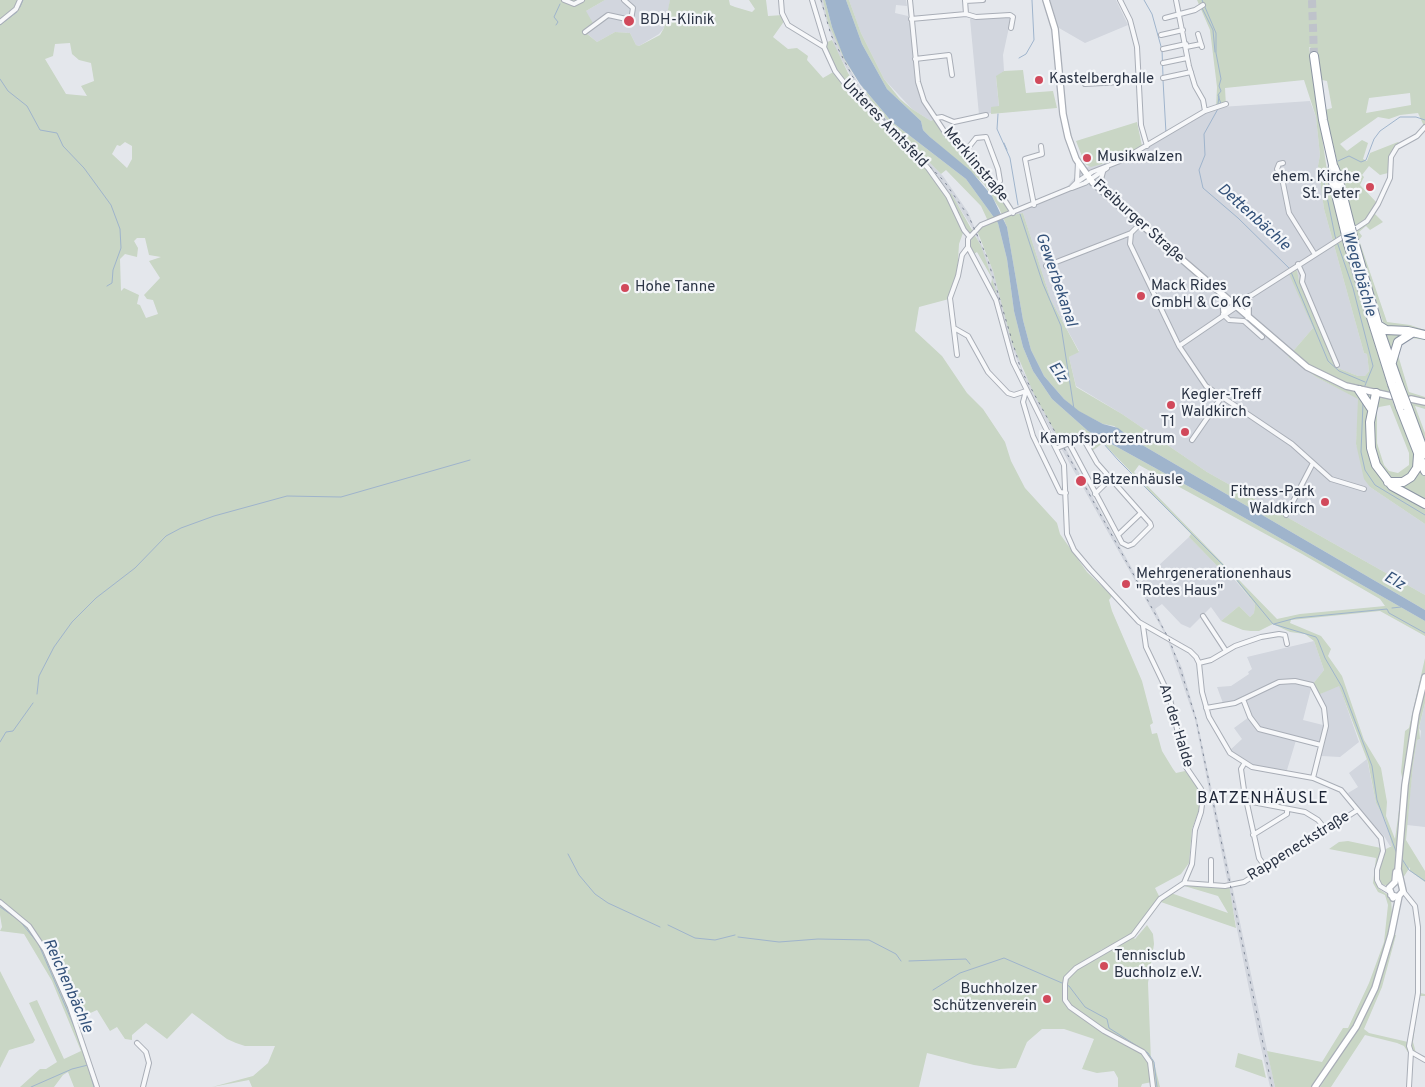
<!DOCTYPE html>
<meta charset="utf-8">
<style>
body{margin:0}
canvas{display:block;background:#e4e7ec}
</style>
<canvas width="1425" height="1087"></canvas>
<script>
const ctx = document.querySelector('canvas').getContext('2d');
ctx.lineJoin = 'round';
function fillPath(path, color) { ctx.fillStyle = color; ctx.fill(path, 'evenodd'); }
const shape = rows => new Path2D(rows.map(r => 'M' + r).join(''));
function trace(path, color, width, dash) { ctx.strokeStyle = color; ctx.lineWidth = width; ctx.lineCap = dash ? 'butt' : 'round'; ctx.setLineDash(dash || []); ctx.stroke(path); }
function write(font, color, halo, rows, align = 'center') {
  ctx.font = font + ' Overpass,sans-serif'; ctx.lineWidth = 4.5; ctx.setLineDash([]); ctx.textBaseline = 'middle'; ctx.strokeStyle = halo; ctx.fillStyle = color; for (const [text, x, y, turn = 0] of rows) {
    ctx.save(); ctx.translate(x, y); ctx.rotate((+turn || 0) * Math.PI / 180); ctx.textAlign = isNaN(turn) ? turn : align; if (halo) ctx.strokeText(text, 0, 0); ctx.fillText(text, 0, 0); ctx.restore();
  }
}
const built = shape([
 [605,0,670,0,670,1,664,28,659,34,639,46,636,45,630,33,615,32,597,42,585,32,586,11],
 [820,0,823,0,828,23,844,59,861,88,888,121,943,176,968,212,993,271,1022,369,1140,583,1189,537,1226,575,1229,573,1255,604,1254,613,1250,617,1239,606,1221,621,1211,607,1190,628,1181,624,1162,604,1155,609,1182,668,1197,720,1275,1087,1270,1087,1258,1034,1195,720,1167,638,1032,396,1011,345,990,272,974,231,951,194,948,196,881,120,856,85,835,48],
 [849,0,906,0,907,6,896,5,895,13,908,16,909,23,912,23,920,93,936,118,931,121,912,109,884,79,861,33],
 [1050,0,1116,0,1128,25,1085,43,1059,28],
 [1009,16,1011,18,1003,55,1004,71,996,77,999,107,991,107,991,113,979,115,970,19],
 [1310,101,1316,117,1320,155,1318,166,1324,209,1364,353,1367,354,1369,371,1365,376,1358,376,1335,367,1299,281,1297,270,1290,274,1313,328,1288,357,1316,377,1359,399,1356,444,1370,487,1425,524,1425,595,1207,472,1122,414,1076,386,1069,357,1079,351,1051,300,1023,213,1012,215,1017,208,1067,187,1075,177,1089,166,1119,157,1167,133,1206,108],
 [1314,641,1324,670,1312,685,1303,720,1327,726,1327,719,1318,695,1339,685,1359,742,1340,757,1321,756,1324,744,1297,737,1287,770,1252,767,1229,751,1242,739,1234,728,1249,717,1243,699,1224,706,1217,687,1231,686,1249,674,1248,672,1252,669,1247,657],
 [1425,703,1425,827,1407,825,1413,765,1417,740,1420,739,1421,731,1419,728],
 [1367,759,1376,803,1386,822,1392,846,1390,846,1384,836,1362,814,1348,793,1358,787,1349,773]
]);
const green = shape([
 [0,0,605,0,586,11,594,25,586,33,597,42,615,32,630,33,636,45,639,46,660,35,664,28,670,0,729,0,730,5,735,7,752,12,755,9,749,0,766,0,768,16,783,15,785,20,773,37,788,49,797,48,808,56,807,60,823,78,835,71,825,43,832,40,848,73,881,120,939,182,964,230,959,244,957,278,949,299,919,307,915,331,942,356,967,393,983,409,1005,442,1011,461,1025,488,1057,523,1060,534,1087,572,1112,596,1109,600,1112,611,1142,681,1153,723,1150,725,1152,734,1157,733,1162,751,1173,769,1176,773,1185,771,1198,788,1201,805,1192,829,1189,863,1181,874,1155,888,1160,898,1168,892,1228,913,1218,896,1181,885,1184,883,1229,885,1236,928,1158,901,1128,937,1101,950,1076,969,1132,936,1135,939,1147,925,1153,934,1154,944,1148,983,1151,1061,1153,1059,1160,1087,1153,1087,1152,1082,1142,1084,1141,1087,1118,1087,1118,1078,1114,1071,1097,1073,1082,1069,1094,1039,1064,1029,1042,1029,1027,1042,1016,1068,999,1069,974,1065,927,1053,919,1087,252,1087,249,1080,212,1087,253,1076,268,1063,275,1046,245,1046,236,1043,227,1039,192,1013,167,1039,146,1023,132,1035,132,1040,125,1039,117,1027,110,1031,97,1010,75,1020,98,1087,74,1087,68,1072,63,1075,54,1087,20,1087,40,1069,46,1069,57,1062,29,1003,37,1000,64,1059,81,1051,52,981,24,934,0,931,2,927,0,915],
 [70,43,72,54,79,60,91,63,94,81,81,86,87,96,66,94,45,59,53,56,55,44],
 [125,142,132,146,132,159,127,168,112,154,117,145,120,146],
 [137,238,145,238,149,255,161,257,149,261,160,278,144,295,147,299,153,300,158,314,146,318,140,305,137,304,139,295,124,288,121,291,120,259,125,254,137,257,138,248,134,241],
 [823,0,825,0,832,27,860,84,892,122,966,179,998,223,1007,259,1014,311,1023,347,1033,371,1052,399,1088,431,1215,501,1425,621,1425,636,1380,611,1291,620,1290,623,1321,636,1331,649,1328,656,1342,676,1364,740,1381,768,1387,802,1386,816,1395,839,1403,782,1401,772,1405,731,1409,728,1425,658,1425,703,1419,727,1420,739,1417,740,1413,765,1406,840,1425,871,1425,882,1410,871,1410,867,1403,878,1388,886,1381,884,1378,879,1378,872,1386,849,1392,846,1386,822,1376,803,1368,762,1339,686,1318,695,1312,685,1324,670,1314,641,1305,634,1290,632,1273,624,1259,631,1251,631,1243,630,1221,621,1239,606,1250,617,1254,613,1255,604,1235,579,1229,573,1226,575,1189,537,1191,534,1103,443,1092,451,1085,438,1080,437,1062,444,1034,394,1012,343,993,271,976,228,985,223,987,219,981,206,946,170,941,174,888,121,870,99,844,59,828,23],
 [1139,465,1302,554,1380,599,1385,606,1300,614,1277,619,1134,472],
 [846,0,849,0,861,33,884,79,900,99,912,109,931,121,936,118,946,134,991,179,1012,215,1023,213,1051,300,1079,352,1069,357,1076,387,1122,414,1207,472,1425,595,1425,610,1132,439,1114,426,1103,424,1078,411,1064,399,1044,376,1031,350,1023,320,1007,227,999,208,984,184,930,137,923,130,921,121,887,89,862,44],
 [1197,0,1425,0,1425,127,1422,132,1423,124,1418,113,1400,115,1389,119,1378,117,1340,144,1347,151,1362,140,1368,143,1363,159,1367,161,1370,153,1398,142,1400,144,1391,157,1392,172,1380,175,1369,166,1362,175,1364,177,1360,185,1378,204,1373,212,1383,222,1370,230,1366,226,1359,232,1362,236,1359,240,1387,322,1410,325,1425,330,1425,340,1412,338,1404,341,1400,345,1398,355,1409,392,1425,397,1425,409,1415,406,1425,433,1425,524,1370,487,1364,479,1356,444,1358,399,1316,377,1288,357,1313,328,1289,274,1297,270,1299,281,1335,367,1358,376,1365,376,1369,371,1367,354,1364,353,1324,209,1318,166,1320,155,1316,117,1304,80,1225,88,1226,106,1216,109,1217,87,1210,30],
 [1309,47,1316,50,1322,80,1327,81,1332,108,1325,110,1356,241,1384,325,1384,332,1412,409,1394,406,1351,269,1327,171],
 [1410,93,1411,105,1366,113,1369,98],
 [1390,405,1409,453,1409,465,1398,473,1389,471,1384,465,1377,443,1377,410,1379,407],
 [1023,70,1026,93,1053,91,1057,108,991,114,991,107,999,106,996,76,1004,71],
 [1137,122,1142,146,1109,162,1091,167,1085,164,1076,141],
 [951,193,981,246,990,272,997,294,991,285,992,278,977,252,974,254,970,247,972,235,966,230,950,195],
 [1348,841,1381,848,1374,880,1379,889,1391,897,1392,915,1389,934,1396,935,1382,987,1364,1029,1369,1033,1408,1042,1415,1009,1417,936,1420,937,1420,993,1425,994,1425,996,1419,996,1413,1042,1416,1053,1409,1054,1404,1046,1397,1043,1365,1035,1331,1087,1320,1087,1358,1028,1313,1087,1275,1087,1267,1051,1322,1062,1343,1028,1348,1028,1369,983,1384,942,1388,905,1385,895,1378,892,1373,883,1376,858,1329,849,1339,842],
 [0,971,35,1040,33,1043,9,1050,0,1068],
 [1238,1053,1262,1060,1266,1078,1235,1067]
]);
const water = shape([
 [825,0,846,0,862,44,887,89,921,121,923,130,930,137,971,171,992,196,1007,227,1023,320,1031,350,1044,376,1064,399,1079,411,1103,424,1118,428,1132,439,1425,610,1425,621,1215,501,1088,431,1052,399,1033,371,1023,347,1014,311,1007,259,998,223,966,179,892,122,860,84,844,58,832,27]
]);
const stream = shape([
 [1144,0,1152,14,1162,50,1163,76],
 [1202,0,1216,33,1216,53,1221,79,1219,86,1221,91,1218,95,1221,104],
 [20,7,23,0],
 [1202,8,1213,30,1215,52],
 [0,25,17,12],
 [556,25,558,22,554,17,560,4],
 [1019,58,1026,54,1034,40,1032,0],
 [0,79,8,91,27,106,40,130,57,133,63,146,84,168,111,205,120,229,121,248,113,270,112,283,107,286],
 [1163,80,1166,133],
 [1218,104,1219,96],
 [1219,107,1204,134,1205,155,1199,170,1203,188,1238,218,1290,269],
 [998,114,997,129,1010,158,1018,205],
 [1004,143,1007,150],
 [1338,161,1349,156,1361,162,1366,160,1374,139,1380,131,1400,117,1416,117,1425,120],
 [1327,171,1323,177,1335,236,1353,288,1373,366,1364,388],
 [1020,214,1043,284,1061,326,1074,409],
 [1291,272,1328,361,1339,371,1365,382],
 [1363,403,1361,452,1365,470,1375,485,1425,515],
 [1102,438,1103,443,1118,460,1231,573,1273,624,1316,637,1318,640,1325,658,1342,687,1372,766,1377,800,1397,854],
 [1392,608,1401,607],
 [1274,624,1296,618,1387,609,1389,613,1425,633],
 [37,694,39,676,54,647,72,622,96,598,135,568,166,536,181,528,214,516,287,496,341,497,470,460],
 [0,742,6,732,13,731,33,703],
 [568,854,579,875,595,894,608,903,660,927],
 [1402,859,1409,870,1425,881],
 [0,907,19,920,37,942],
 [668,925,695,938,715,940,735,935],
 [738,937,779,942,818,939,869,940,896,954,901,961],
 [39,945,80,1040],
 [909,961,966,959,970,964],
 [933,990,960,973,1004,958,1069,986,1085,1007,1107,1019,1109,1028,1148,1053,1154,1062,1157,1087],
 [81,1044,86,1062],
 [89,1070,94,1087],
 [31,1087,72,1069,88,1065]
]);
const highwayTunnel = shape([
 [1312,0,1314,56]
]);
const street = shape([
 [564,0,574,4,582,0],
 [781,0,782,13,788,25,824,47,835,71,849,89,928,168,948,196,964,230,969,236],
 [812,0,825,43,824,47],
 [910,0,918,82,924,101,946,134,991,179,1013,213],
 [965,0,966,14],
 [1120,0,1130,20,1137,47,1141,125,1147,146],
 [1176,0,1189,66,1195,86,1203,100,1205,111],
 [965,1,983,0],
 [1165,18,1195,10,1203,5],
 [911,19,966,14,976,17,1010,15,1013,17,1011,28],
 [0,22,16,9,20,0],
 [585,32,608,15,631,20,633,8,624,0],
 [1198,34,1201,44],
 [1161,35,1183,30],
 [1186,47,1201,44,1202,47],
 [1163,49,1186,44],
 [915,59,949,55,952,75],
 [1163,63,1187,58],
 [1163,78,1191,72],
 [1085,84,1139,81],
 [936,118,942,117,954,122,986,115],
 [964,153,976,138,986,137,998,169,1000,181,995,185],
 [1078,162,1077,182,1071,188,981,225,968,239,968,247,996,300,1013,362,1064,465,1067,534,1074,550,1090,569,1139,622,1190,651,1196,657,1199,663,1202,692,1209,717,1230,753,1252,767,1313,778,1341,790,1381,838,1383,851,1377,870,1377,880,1380,886,1390,892],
 [1283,163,1279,164,1277,169,1282,178,1289,213,1314,253],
 [1077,182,1092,172,1120,161,1205,111,1226,104],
 [1072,188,1085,183,1107,168],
 [1102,191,1100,183,1103,172],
 [1034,205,1025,159,1042,154,1041,146],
 [1139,225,1131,233,1130,244,1179,346,1206,386,1292,444,1331,479,1364,489],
 [1352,231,1367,221,1378,204,1390,178,1391,157,1397,147,1417,136,1425,127],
 [1298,264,1303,275,1302,282,1337,365],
 [1046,266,1131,233],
 [1223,314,1240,299,1252,295,1346,235],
 [1223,314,1229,320,1244,321,1262,337],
 [954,328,968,336,988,372,1008,393,1014,395,1026,391],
 [1179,346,1248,299],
 [957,355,950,298,958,276,962,255,968,247],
 [1026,391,1023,402,1033,436,1060,492,1066,493],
 [1192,440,1221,398],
 [1057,448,1080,439,1084,440,1097,463,1150,523,1151,526,1133,544,1128,546,1122,543,1069,443],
 [1095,494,1110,479],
 [1286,515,1313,463],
 [1118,535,1141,513],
 [1203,616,1226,651],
 [1143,626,1146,647,1169,695,1186,767,1201,789,1203,797,1201,812,1195,830,1192,864,1184,883],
 [1199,663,1211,660,1235,646,1261,637,1279,634,1285,635,1287,644],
 [1243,699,1250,717,1259,729,1321,745],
 [1206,708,1235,703,1279,682,1295,681,1312,685,1324,708,1326,726,1313,778],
 [1244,764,1241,769,1244,790,1259,858,1266,868],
 [1247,801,1305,812,1318,820,1326,830],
 [1253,835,1287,814,1287,809],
 [1211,860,1211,885],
 [1184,883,1225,886,1244,882,1356,811],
 [1403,891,1415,906,1418,927,1418,993,1409,1046,1411,1052,1425,1060],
 [0,902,29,926,45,950,70,1007,97,1087],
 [137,1043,146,1052,149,1063,143,1087],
 [1153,1087,1150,1062,1143,1052,1104,1031,1070,1007,1065,1000,1065,984,1066,978,1076,968,1133,935,1160,899,1184,883],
 [1409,1087,1411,1052]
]);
const secondary = shape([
 [1046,0,1055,29,1063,114,1068,137,1076,159,1093,183,1307,367,1346,386,1391,396],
 [1223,296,1224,311],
 [1248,317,1248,299],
 [1411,399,1425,402],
 [1391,895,1398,897,1403,891,1398,869,1405,785,1416,714,1425,677],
 [1393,898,1389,888,1395,882,1396,872],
 [1315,1087,1356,1027,1375,988,1391,935,1399,896]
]);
const highway = shape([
 [1314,56,1323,120,1333,165,1332,178,1345,231],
 [1334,167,1338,177,1351,228],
 [1354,241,1378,325,1399,385],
 [1348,244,1392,384],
 [1378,325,1386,330,1408,331,1425,335],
 [1392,362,1398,342,1412,333],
 [1359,390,1371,408],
 [1376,393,1370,422,1371,448,1376,465,1392,486,1425,504],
 [1400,407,1425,471],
 [1408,408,1425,454],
 [1388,482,1403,482,1411,477,1417,468,1418,455]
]);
const rail = shape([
 [821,0,831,35,858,87,891,127,944,181,969,217,987,257,1021,370,1169,639,1180,668,1196,719,1272,1087]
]);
const highwayBridge = shape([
 [1351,228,1354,241],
 [1345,231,1348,244],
 [1392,384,1400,407],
 [1399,385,1408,408]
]);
const markers = [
 [629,21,6,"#d1495b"],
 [1039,80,5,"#d1495b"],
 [1087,158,5,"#d1495b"],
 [1370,187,5,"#d1495b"],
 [625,288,5,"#d1495b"],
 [1141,296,5,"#d1495b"],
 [1171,405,5,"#d1495b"],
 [1185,432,5,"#d1495b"],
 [1081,481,6,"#d1495b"],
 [1325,502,5,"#d1495b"],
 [1126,584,5,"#d1495b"],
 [1104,966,5,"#d1495b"],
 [1047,999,5,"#d1495b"]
];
const poiNames = [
 ["BDH-Klinik",640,21],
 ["Kastelberghalle",1049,80],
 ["Musikwalzen",1097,158],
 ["ehem. Kirche",1360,178,"right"],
 ["St. Peter",1360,195,"right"],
 ["Mack Rides",1151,287],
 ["GmbH & Co KG",1151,304],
 ["Hohe Tanne",635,288],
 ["Kegler-Treff",1181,396],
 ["Waldkirch",1181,413],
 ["T1",1175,423,"right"],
 ["Kampfsportzentrum",1175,440,"right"],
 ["Batzenhäusle",1092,481],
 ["Fitness-Park",1315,493,"right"],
 ["Waldkirch",1315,510,"right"],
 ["Mehrgenerationenhaus",1136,575],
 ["\"Rotes Haus\"",1136,592],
 ["Tennisclub",1114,957],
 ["Buchholz e.V.",1114,974],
 ["Buchholzer",1037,990,"right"],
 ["Schützenverein",1037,1007,"right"]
];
const streetNames = [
 ["Unteres Amtsfeld",884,124,46],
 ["Merklinstraße",975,165,50],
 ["Freiburger Straße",1138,222,42],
 ["An der Halde",1175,726,73],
 ["Rappeneckstraße",1299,847,-32]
];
const waterNames = [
 ["Dettenbächle",1253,218,42],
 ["Wegelbächle",1358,274,74],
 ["Gewerbekanal",1055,280,71],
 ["Elz",1057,373,56],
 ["Elz",1394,582,30],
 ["Reichenbächle",67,986,66]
];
const neighbourhoodNames = [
 ["BATZENHÄUSLE",1263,800]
];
fillPath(built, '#d2d6de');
fillPath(green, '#c9d6c5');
fillPath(water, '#9fb4cc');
trace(stream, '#9fb4cc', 1);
trace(highwayTunnel, '#bfc3cb', 8, [8, 4]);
trace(street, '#a9aeb7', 6);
trace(secondary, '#a9aeb7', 8);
trace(highway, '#8b94a3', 10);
trace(street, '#f7f8fa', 4);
trace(secondary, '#fff', 5.5);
trace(highway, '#fff', 8);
trace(rail, '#7d8696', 1, [2.5, 5]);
trace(highwayBridge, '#8b94a3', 10, []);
trace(highwayBridge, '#fff', 8);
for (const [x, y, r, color] of markers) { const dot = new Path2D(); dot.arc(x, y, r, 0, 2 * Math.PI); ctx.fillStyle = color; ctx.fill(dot); trace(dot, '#f4f6f9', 2); }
write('15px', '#2b3445', '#f4f6f9', poiNames, 'left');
write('15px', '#2b3445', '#f4f6f9', streetNames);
write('italic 16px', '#34527a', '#f4f6f9', waterNames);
ctx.letterSpacing = '1px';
write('16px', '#1d2536', '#f4f6f9', neighbourhoodNames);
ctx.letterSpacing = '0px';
</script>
